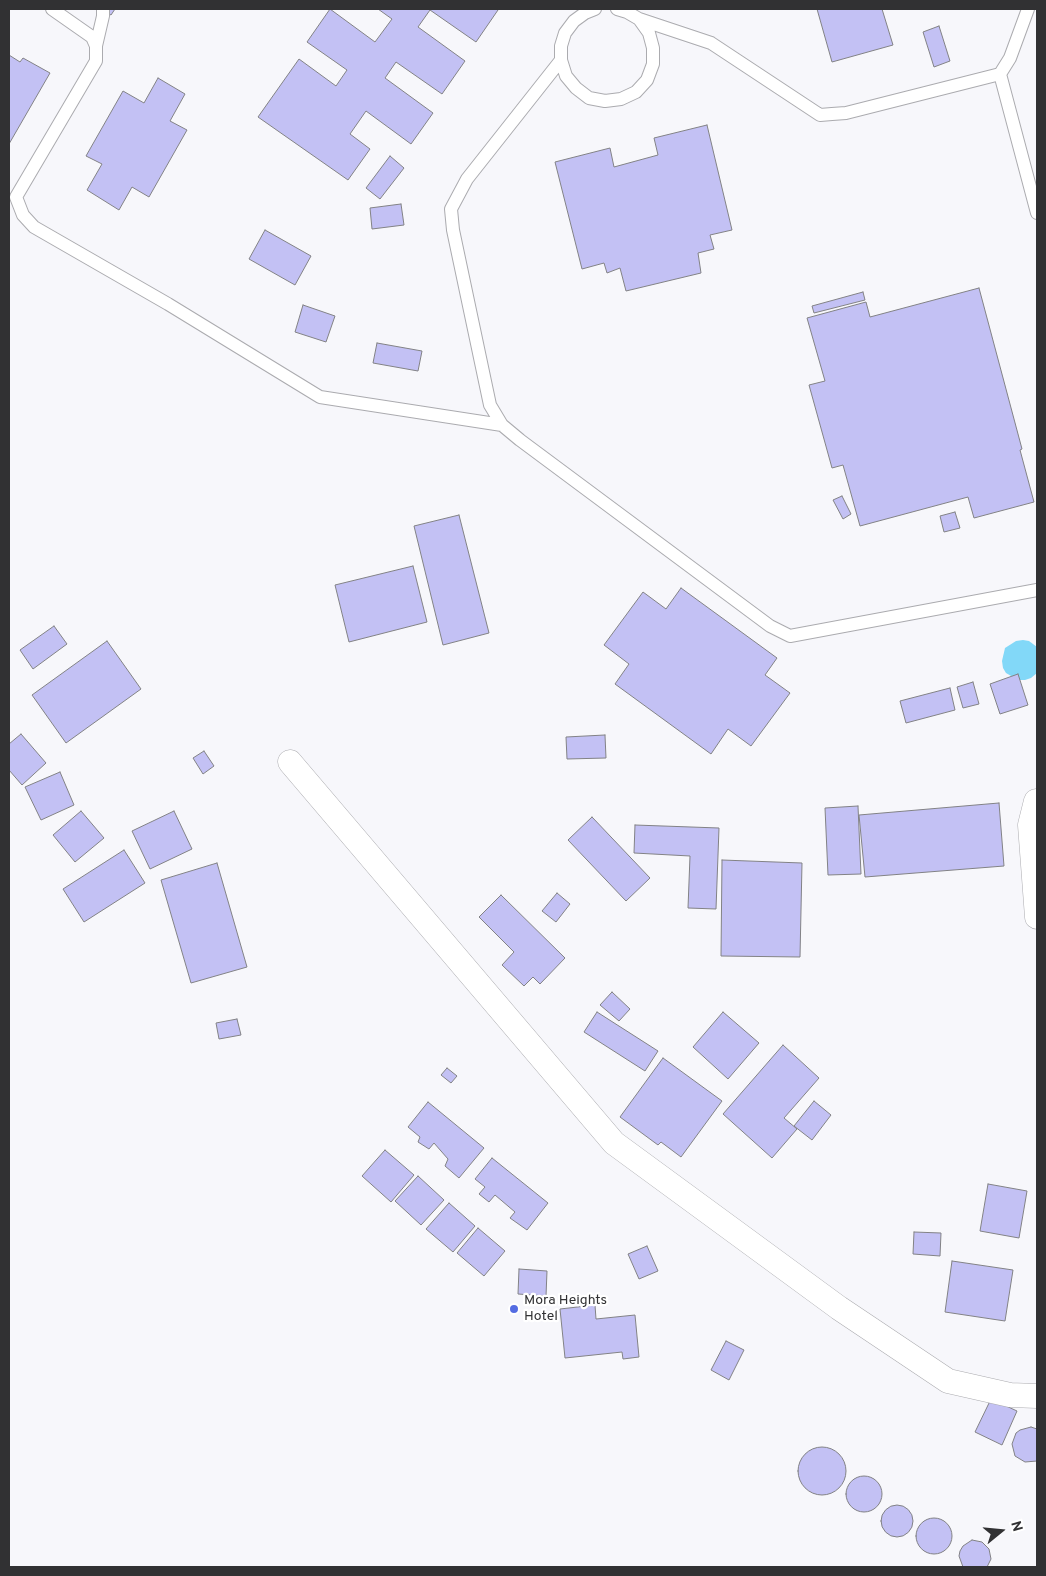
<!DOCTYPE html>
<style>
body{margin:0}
#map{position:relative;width:1046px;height:1576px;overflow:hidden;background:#f7f7fb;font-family:Overpass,sans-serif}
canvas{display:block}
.frame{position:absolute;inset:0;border:10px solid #313133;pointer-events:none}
.north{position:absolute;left:976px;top:1506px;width:50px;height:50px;-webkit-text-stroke:4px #fff;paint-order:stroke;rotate:73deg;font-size:14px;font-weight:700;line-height:20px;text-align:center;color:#313133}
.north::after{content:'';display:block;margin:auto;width:18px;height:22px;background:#313133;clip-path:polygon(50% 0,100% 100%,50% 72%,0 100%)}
</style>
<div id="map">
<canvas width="1046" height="1576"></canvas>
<div class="frame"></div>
<div class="north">N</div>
</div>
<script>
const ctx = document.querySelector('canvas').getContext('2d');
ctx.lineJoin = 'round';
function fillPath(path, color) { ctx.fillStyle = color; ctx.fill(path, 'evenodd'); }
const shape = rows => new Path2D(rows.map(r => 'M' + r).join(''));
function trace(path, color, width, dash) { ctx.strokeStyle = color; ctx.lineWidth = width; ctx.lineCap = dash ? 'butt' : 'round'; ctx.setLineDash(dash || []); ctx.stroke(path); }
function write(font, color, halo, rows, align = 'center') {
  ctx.font = font + ' Overpass,sans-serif'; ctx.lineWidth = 4.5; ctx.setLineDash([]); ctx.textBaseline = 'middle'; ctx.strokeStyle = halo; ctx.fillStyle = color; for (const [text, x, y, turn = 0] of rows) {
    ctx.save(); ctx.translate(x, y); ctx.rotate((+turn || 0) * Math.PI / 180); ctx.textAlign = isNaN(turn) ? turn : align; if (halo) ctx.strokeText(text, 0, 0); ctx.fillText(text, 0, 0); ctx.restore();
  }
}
const water = shape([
 [1023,640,1029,641,1037,647,1037,673,1031,678,1025,680,1018,680,1006,673,1003,668,1002,661,1005,648,1016,641]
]);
const building = shape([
 [100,9,115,9,111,15,100,9],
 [330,9,375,42,392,19,378,9,496,9,498,10,476,42,430,10,418,27,465,61,442,94,396,62,385,78,433,113,411,144,366,111,350,134,370,149,348,180,258,117,299,59,336,86,347,70,307,42,330,9],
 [817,9,882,9,893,45,832,62,817,9],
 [939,26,950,61,934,67,923,32,939,26],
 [9,55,20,62,23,58,50,73,9,144,9,55],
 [158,78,185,94,170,121,187,130,149,197,132,187,119,210,87,190,102,164,86,156,123,91,144,103,158,78],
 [707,125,732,230,710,235,714,249,698,253,701,273,626,291,620,268,607,273,604,263,582,269,555,162,610,148,614,167,658,155,654,138,707,125],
 [390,156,404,168,380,199,366,188,390,156],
 [401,204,404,225,372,229,370,208,401,204],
 [265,230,311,256,295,285,249,259,265,230],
 [979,288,1022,449,1020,450,1034,502,974,518,968,497,860,526,843,465,832,468,809,385,825,381,807,318,866,302,870,317,979,288],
 [863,292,865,300,814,313,812,306,863,292],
 [303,305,335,316,326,342,295,332,303,305],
 [377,343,422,351,418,371,373,363,377,343],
 [842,496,851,514,843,519,833,500,842,496],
 [955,512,960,528,944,532,940,516,955,512],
 [459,515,489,633,443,645,414,526,459,515],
 [413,566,427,622,349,642,335,585,413,566],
 [681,588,777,658,765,675,790,693,751,746,728,729,711,754,615,684,629,664,604,645,643,592,666,609,681,588],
 [54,626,67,644,33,669,20,650,54,626],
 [107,641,141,689,66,743,32,695,107,641],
 [1018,674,1028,705,1000,714,990,684,1018,674],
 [973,682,979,704,963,708,957,687,973,682],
 [950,688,955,710,906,723,900,701,950,688],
 [21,734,46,763,22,785,9,770,9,744,21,734],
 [605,735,606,758,567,759,566,737,605,735],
 [204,751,214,766,203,774,193,758,204,751],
 [60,772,74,805,41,820,25,787,60,772],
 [999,803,1004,866,865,877,859,815,999,803],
 [858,806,861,874,828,875,825,808,858,806],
 [81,811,104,838,75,862,53,835,81,811],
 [174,811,192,849,150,869,132,831,174,811],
 [592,817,650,878,626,901,568,840,592,817],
 [635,825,719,828,716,909,688,908,690,856,634,853,635,825],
 [124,850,145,883,84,922,63,889,124,850],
 [722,860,802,863,800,957,721,956,722,860],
 [217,863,247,967,191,983,161,880,217,863],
 [557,893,570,904,556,922,542,911,557,893],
 [501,895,565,958,540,984,533,977,524,986,502,965,514,952,479,917,501,895],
 [612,992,630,1009,619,1021,600,1005,612,992],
 [597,1012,658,1051,645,1071,584,1032,597,1012],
 [723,1012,759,1043,728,1079,693,1047,723,1012],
 [237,1019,241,1035,219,1039,216,1023,237,1019],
 [783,1045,819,1078,784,1118,797,1129,772,1158,723,1114,783,1045],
 [663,1058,722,1101,681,1157,661,1142,658,1145,620,1117,663,1058],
 [447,1068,457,1076,451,1083,441,1075,447,1068],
 [814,1101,831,1115,812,1140,794,1126,814,1101],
 [428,1102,484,1148,459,1178,445,1166,448,1159,434,1143,429,1149,418,1142,420,1137,408,1127,428,1102],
 [385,1150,414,1175,391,1202,362,1176,385,1150],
 [492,1158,548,1203,527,1230,510,1218,515,1212,495,1195,489,1202,479,1194,485,1187,475,1179,492,1158],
 [418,1176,444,1200,421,1225,395,1201,418,1176],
 [988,1184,1027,1191,1019,1238,980,1231,988,1184],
 [449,1203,475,1226,453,1252,426,1229,449,1203],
 [478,1228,505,1251,484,1276,457,1253,478,1228],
 [914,1232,941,1233,940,1256,913,1254,914,1232],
 [647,1246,658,1271,639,1279,628,1254,647,1246],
 [952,1261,1013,1270,1005,1321,945,1312,952,1261],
 [519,1269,547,1271,546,1296,518,1294,519,1269],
 [595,1305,596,1319,635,1315,639,1357,623,1359,622,1352,565,1358,560,1309,595,1305],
 [726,1341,744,1350,729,1380,711,1370,726,1341],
 [991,1399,1017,1411,1002,1445,975,1432,991,1399],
 [1031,1427,1037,1429,1037,1461,1025,1462,1015,1456,1012,1444,1016,1433,1020,1430,1031,1427],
 '798 1471a24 24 0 1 1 48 0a24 24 0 1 1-48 0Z',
 '846 1494a18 18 0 1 1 36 0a18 18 0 1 1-36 0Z',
 '881 1521a16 16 0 1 1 32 0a16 16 0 1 1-32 0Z',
 '916 1536a18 18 0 1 1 36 0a18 18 0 1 1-36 0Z',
 [972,1540,982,1542,989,1549,991,1559,987,1567,963,1567,959,1556,960,1551,963,1546,972,1540]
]);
const service = shape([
 [52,9,92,37,96,46],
 [103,9,103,16,96,46,96,61,16,197,23,215,34,227,168,304,320,397,502,425],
 [595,9,585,13,574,21,565,33,561,46,561,60,566,76,576,88,589,98,605,101,621,99,636,92,647,80,653,64,653,48,649,33,639,19,627,12,617,9],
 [639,19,711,43,820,115,832,114,846,113,1000,74,1010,58,1028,9],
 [561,60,467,179,451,209,453,230,490,405,502,425,520,440,770,626,790,636,1037,590],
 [1000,74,1037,213]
]);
const minor = shape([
 [290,762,614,1143,839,1308,948,1381,1010,1395,1037,1396],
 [1037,801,1036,801,1030,825,1037,917]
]);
const markers = [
 [514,1309,5,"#546ce2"]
];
const poiNames = [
 ["Mora Heights",524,1301],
 ["Hotel",524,1317]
];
fillPath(water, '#82d8f8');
fillPath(building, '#c3c1f4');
trace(building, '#828285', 1);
trace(service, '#ababaf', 14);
trace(minor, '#ababaf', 25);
trace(service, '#fff', 12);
trace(minor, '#fff', 24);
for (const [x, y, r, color] of markers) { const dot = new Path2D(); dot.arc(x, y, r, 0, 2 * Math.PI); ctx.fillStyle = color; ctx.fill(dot); trace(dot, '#fff', 2); }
write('14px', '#313133', '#fff', poiNames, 'left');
</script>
